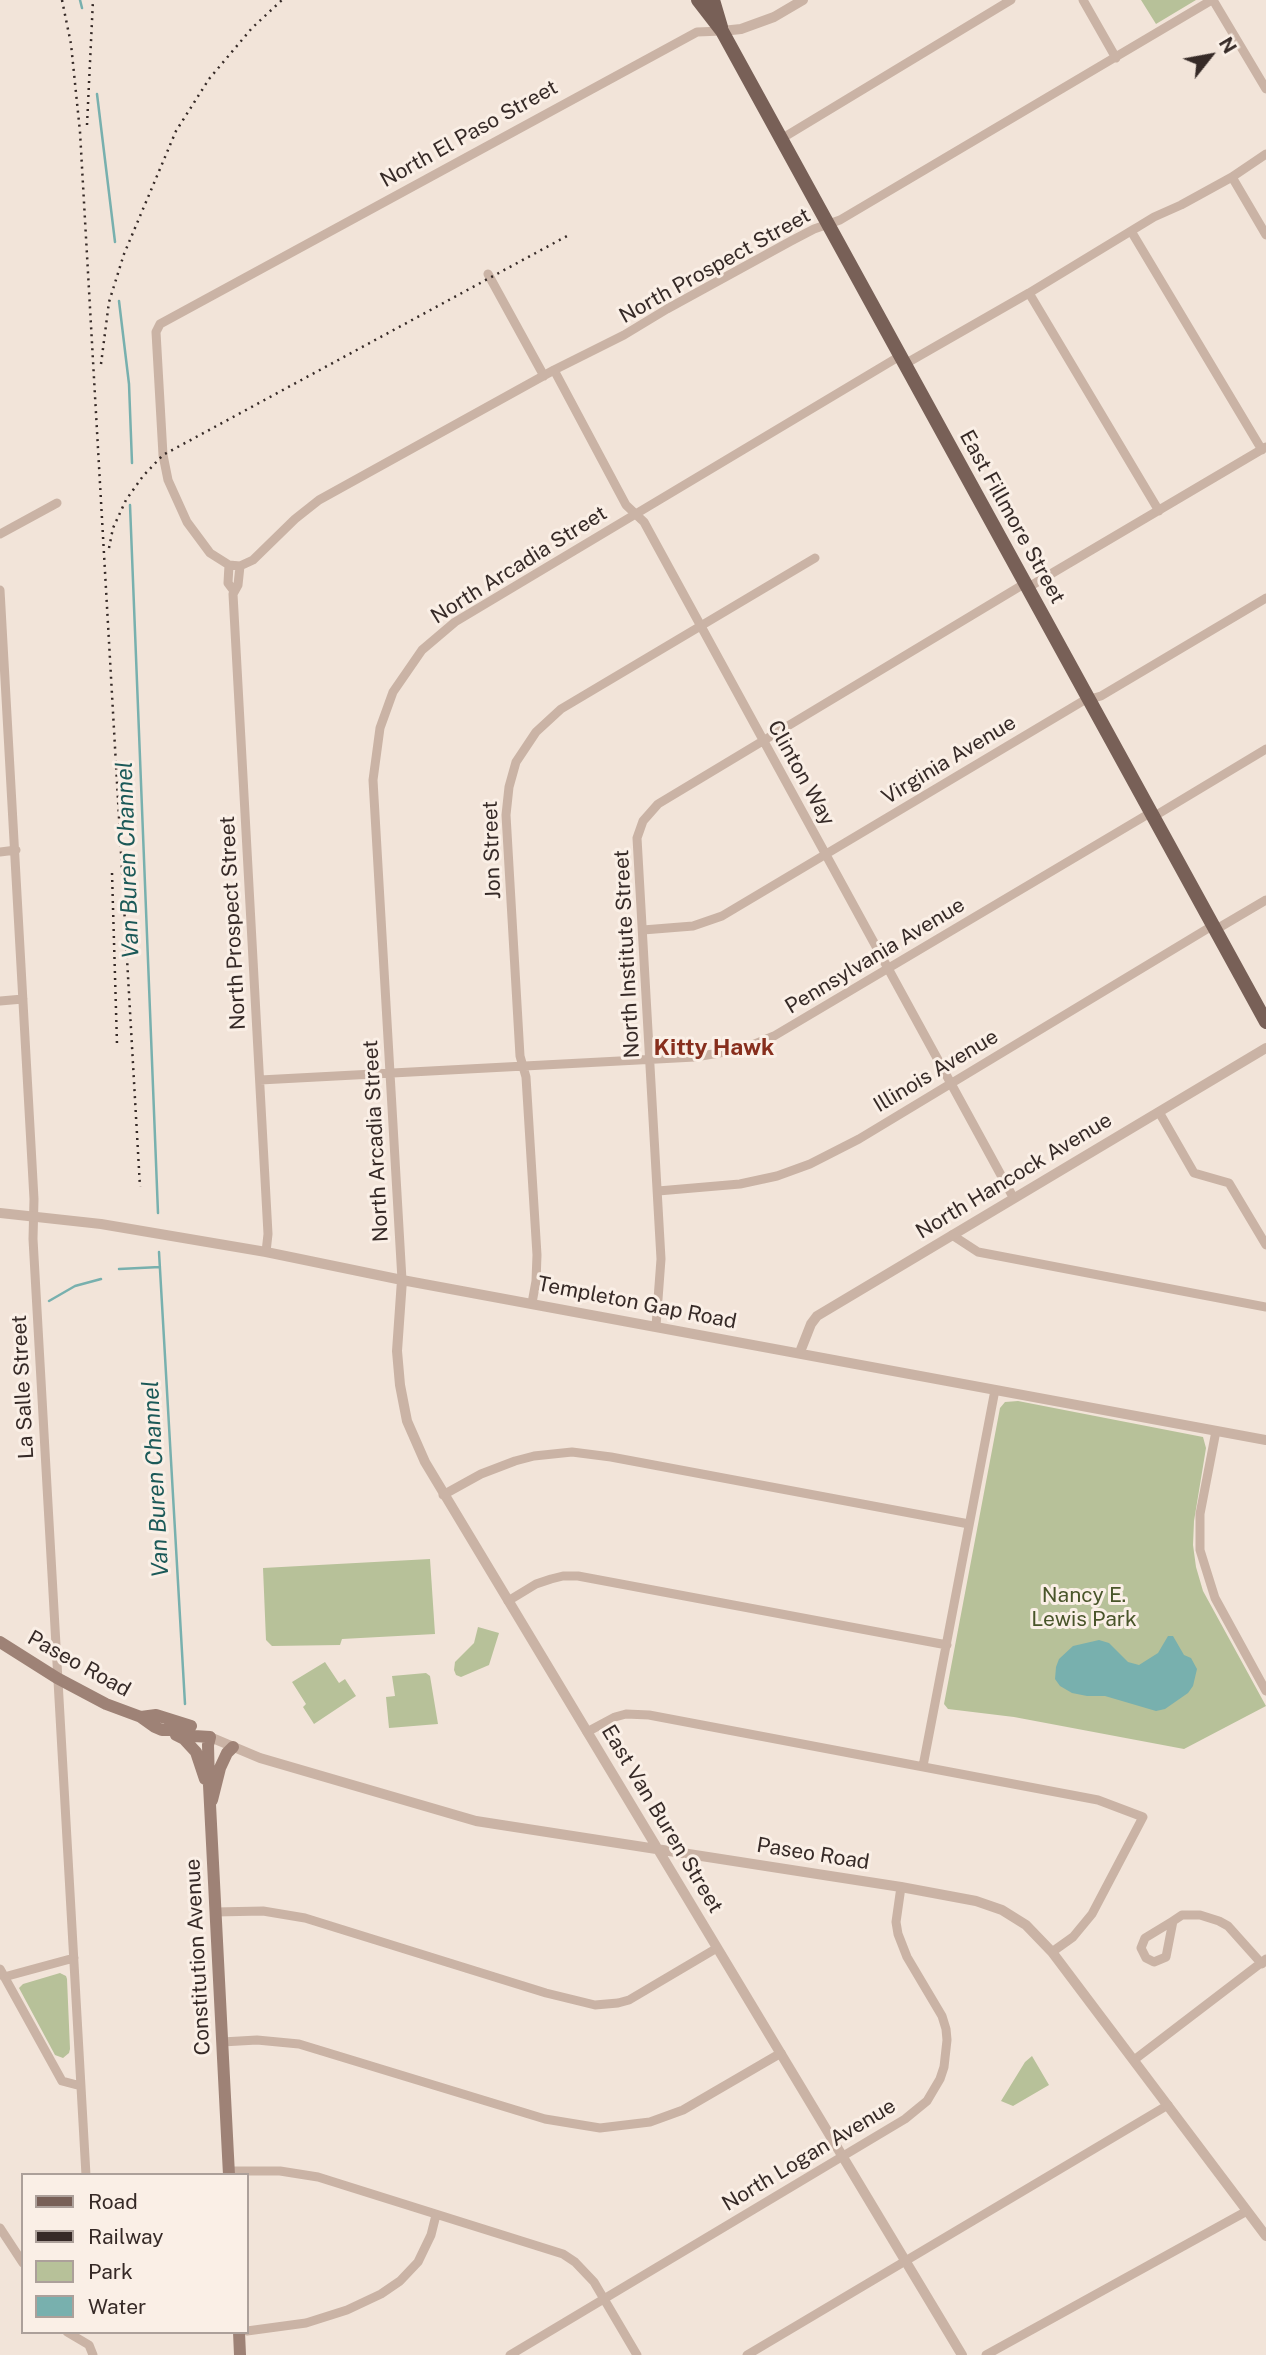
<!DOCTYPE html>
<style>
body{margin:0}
#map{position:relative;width:1266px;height:2355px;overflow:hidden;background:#f2e4d9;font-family:"Public Sans",sans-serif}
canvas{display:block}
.legend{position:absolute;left:21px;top:2173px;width:228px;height:161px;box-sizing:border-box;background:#faefe6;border:2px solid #aca09a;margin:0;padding:9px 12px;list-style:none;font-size:21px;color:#362a27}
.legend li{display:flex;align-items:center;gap:14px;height:35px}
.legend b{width:35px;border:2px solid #aca09a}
.north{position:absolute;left:1175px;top:21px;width:70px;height:70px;-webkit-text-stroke:5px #faefe6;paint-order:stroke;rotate:59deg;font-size:19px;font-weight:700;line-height:28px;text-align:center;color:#362a27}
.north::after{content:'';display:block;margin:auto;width:24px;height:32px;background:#362a27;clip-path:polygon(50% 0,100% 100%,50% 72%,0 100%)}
</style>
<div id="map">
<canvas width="1266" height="2355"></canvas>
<ul class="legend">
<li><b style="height:9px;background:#786057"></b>Road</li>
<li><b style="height:9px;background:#362a27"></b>Railway</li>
<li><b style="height:19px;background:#b7c199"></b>Park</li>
<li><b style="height:19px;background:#78b0ae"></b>Water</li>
</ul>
<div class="north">N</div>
</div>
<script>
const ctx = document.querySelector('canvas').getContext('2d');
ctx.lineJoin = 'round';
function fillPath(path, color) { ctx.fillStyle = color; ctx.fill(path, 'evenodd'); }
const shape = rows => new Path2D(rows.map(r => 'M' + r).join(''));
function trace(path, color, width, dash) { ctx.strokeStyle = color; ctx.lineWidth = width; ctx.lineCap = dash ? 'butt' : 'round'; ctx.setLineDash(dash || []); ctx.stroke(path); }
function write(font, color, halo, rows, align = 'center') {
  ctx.font = font + ' "Public Sans",sans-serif'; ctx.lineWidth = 6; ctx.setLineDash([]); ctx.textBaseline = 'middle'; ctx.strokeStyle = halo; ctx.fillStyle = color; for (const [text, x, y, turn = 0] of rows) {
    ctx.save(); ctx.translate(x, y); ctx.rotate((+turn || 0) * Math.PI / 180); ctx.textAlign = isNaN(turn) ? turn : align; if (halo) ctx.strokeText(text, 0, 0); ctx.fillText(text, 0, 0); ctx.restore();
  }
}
const green = shape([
 [1141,0,1196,0,1156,24],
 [1018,1401,1203,1437,1206,1448,1194,1521,1193,1545,1196,1567,1203,1591,1266,1706,1184,1749,1014,1717,948,1709,944,1704,1000,1408,1005,1402],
 [430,1559,435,1634,342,1639,340,1645,272,1646,266,1640,263,1568],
 [478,1627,499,1633,489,1665,461,1677,456,1675,454,1670,455,1662,474,1643],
 [325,1662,339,1683,345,1679,356,1696,314,1724,303,1707,306,1704,292,1682],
 [426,1673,430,1676,438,1724,389,1728,386,1697,395,1696,392,1676],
 [60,1973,66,1976,67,1979,70,2049,69,2053,63,2058,55,2055,19,1988,23,1984],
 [1032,2056,1049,2085,1013,2106,1001,2101,1025,2062]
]);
const water = shape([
 [1168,1636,1173,1636,1184,1655,1191,1658,1197,1669,1193,1686,1188,1693,1165,1709,1156,1711,1105,1696,1087,1696,1072,1693,1060,1686,1055,1679,1056,1667,1059,1659,1073,1646,1099,1640,1109,1643,1128,1662,1139,1665,1158,1653]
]);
const stream = shape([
 [80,0,82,8],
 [97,94,115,242],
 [119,301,129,384,132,463],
 [130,505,158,1213],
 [159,1252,185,1704],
 [119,1269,160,1267],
 [49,1301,75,1286,101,1279]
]);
const minor = shape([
 [1083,0,1116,58],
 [1213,0,1266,89],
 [722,31,697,32,160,324,156,332,163,455,168,480,187,522,210,553,229,565,240,566,253,560,295,519,319,500,554,370,624,335,667,309,791,241,814,229,840,220,1212,0],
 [781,139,1011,0],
 [1232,177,1266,235],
 [1131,231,1262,450],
 [488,274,544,376],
 [1029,293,1159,511],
 [905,364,1029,293,1154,217,1181,205,1232,177,1266,154],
 [554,370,626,505,644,522,1013,1197],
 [0,534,57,503],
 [229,565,228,583,234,591],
 [240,566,238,585,233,594,268,1234,266,1252],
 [1027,588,1266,447],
 [0,590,34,1199,33,1239,86,2175],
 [1153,817,1266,749],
 [0,852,16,850],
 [643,930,693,926,722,916,1083,701,1101,696,1266,598],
 [1215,930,1266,900],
 [0,1001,23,999],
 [260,1080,695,1057,743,1049,774,1036,1150,813],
 [1159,1112,1194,1173,1229,1183,1266,1245],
 [658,1191,740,1184,777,1176,810,1164,859,1139,1212,926],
 [952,1235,978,1252,1266,1307],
 [402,1280,373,780,380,728,393,692,422,650,455,622,900,356],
 [532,1303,536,1281,537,1255,526,1077,520,1056,506,815,509,787,516,762,536,732,561,709,815,558],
 [656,1326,661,1259,637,838,643,821,658,804,1024,584],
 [1216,1431,1200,1514,1200,1550,1215,1598,1266,1691],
 [443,1495,481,1474,515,1461,534,1456,572,1452,611,1457,969,1524],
 [508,1601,536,1584,551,1579,563,1576,578,1576,947,1645],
 [587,1732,615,1717,626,1714,649,1715,1098,1800,1143,1817,1092,1914,1073,1937,1052,1952],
 [923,1766,995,1390],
 [215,1912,263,1911,305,1918,546,1993,595,2005,618,2003,629,2000,717,1948],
 [1173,1921,1166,1957,1154,1962,1146,1958,1141,1948,1145,1938,1173,1921],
 [1173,1921,1182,1915,1200,1915,1219,1921,1228,1926,1262,1964],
 [0,1969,62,2081,81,2086],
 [4,1977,74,1958],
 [222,2042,257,2040,299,2044,545,2119,600,2128,650,2122,683,2110,781,2053],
 [1134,2060,1266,1959],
 [229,2171,280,2171,318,2177,563,2254,575,2262,594,2282,637,2355],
 [0,2228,23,2263],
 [247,2331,306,2323,347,2310,381,2294,400,2281,418,2262,431,2235,436,2215],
 [67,2332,89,2345,93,2355],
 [510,2355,905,2119,927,2101,940,2079,944,2067,947,2040,946,2029,942,2016,907,1957,898,1934,896,1922,901,1887],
 [747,2355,1168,2105],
 [986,2355,1247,2211]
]);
const tertiary = shape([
 [722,31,741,29,774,17,803,0],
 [0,1213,101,1224,266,1252,402,1280,1266,1440],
 [402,1280,397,1351,400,1385,407,1421,425,1462,962,2355],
 [800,1352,811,1324,817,1316,1266,1048],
 [210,1737,260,1758,476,1821,901,1887,976,1901,1002,1910,1026,1925,1052,1952,1266,2236]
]);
const secondary = shape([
 [0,1642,57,1678,106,1704,141,1717,155,1727,162,1730,179,1730,194,1736,210,1737],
 [141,1717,156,1715,191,1726],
 [176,1735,184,1739,196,1752,205,1779],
 [210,1737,208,1745,209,1785,229,2175],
 [212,1800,220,1768,227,1753,233,1747],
 [239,2332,240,2355]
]);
const primary = shape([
 [698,0,722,31,1266,1022],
 [713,0,721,27]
]);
const rail = shape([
 [62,0,71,44,80,132,140,1187],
 [87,125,93,0],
 [101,364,109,302,124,254,176,131,209,79,252,28,282,0],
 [109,548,113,528,126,500,143,476,163,455,567,236],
 [112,873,117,1044]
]);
const streetNames = [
 ["North El Paso Street",469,134,-29],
 ["North Prospect Street",715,266,-29],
 ["East Fillmore Street",1012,517,61],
 ["North Arcadia Street",519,565,-32],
 ["Virginia Avenue",949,760,-31],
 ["Clinton Way",801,773,61],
 ["Jon Street",492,850,-92],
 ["North Prospect Street",233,923,-93],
 ["North Institute Street",627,954,-93],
 ["Pennsylvania Avenue",875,956,-31],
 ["Illinois Avenue",936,1071,-31],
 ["North Arcadia Street",376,1141,-93],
 ["North Hancock Avenue",1014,1176,-31],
 ["Templeton Gap Road",637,1303,11],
 ["La Salle Street",23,1387,-93],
 ["Paseo Road",79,1664,29],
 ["East Van Buren Street",662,1819,59],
 ["Paseo Road",813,1854,9],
 ["Constitution Avenue",198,1957,-93],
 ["North Logan Avenue",809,2155,-31]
];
const parkNames = [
 ["Nancy E.",1084,1596],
 ["Lewis Park",1084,1620]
];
const waterNames = [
 ["Van Buren Channel",128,860,-92],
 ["Van Buren Channel",156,1479,-93]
];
const neighbourhoodNames = [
 ["Kitty Hawk",714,1048]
];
fillPath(green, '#b7c199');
fillPath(water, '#78b0ae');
trace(stream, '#78b0ae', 2.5);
trace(minor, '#cab3a5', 9);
trace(tertiary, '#cab3a5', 10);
trace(secondary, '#9e8276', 12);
trace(primary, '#786057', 14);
trace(rail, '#362a27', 2.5, [2, 5]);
write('21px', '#362a27', '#faefe6', streetNames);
write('21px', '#49552a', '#faefe6', parkNames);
write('italic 23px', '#1b5958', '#faefe6', waterNames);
write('bold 23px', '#872e1d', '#faefe6', neighbourhoodNames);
</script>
